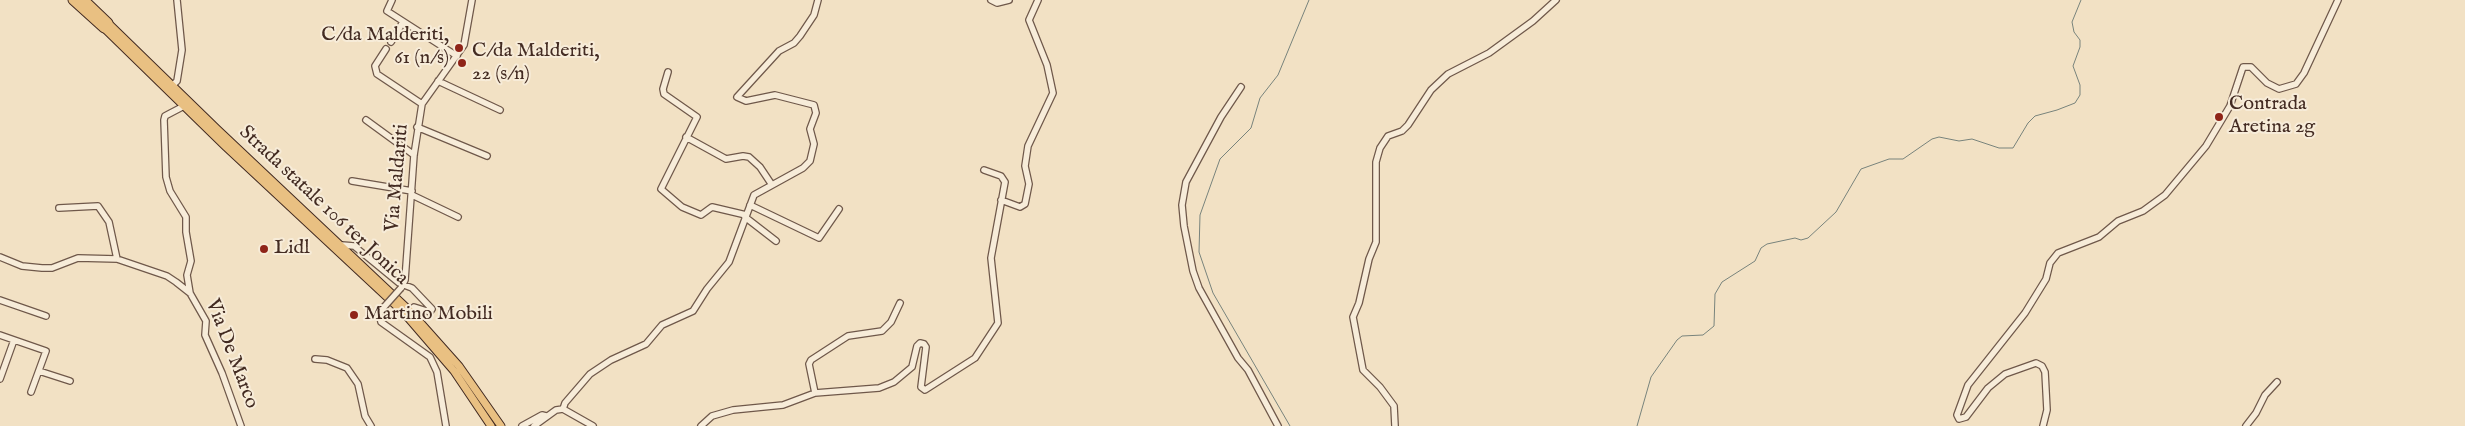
<!DOCTYPE html>
<style>
body{margin:0}
canvas{display:block;background:#f2e1c4}
</style>
<canvas width="2465" height="426"></canvas>
<script>
const ctx = document.querySelector('canvas').getContext('2d');
ctx.lineJoin = 'round';
const shape = rows => new Path2D(rows.map(r => 'M' + r).join(''));
function trace(path, color, width, dash) { ctx.strokeStyle = color; ctx.lineWidth = width; ctx.lineCap = dash ? 'butt' : 'round'; ctx.setLineDash(dash || []); ctx.stroke(path); }
function write(font, color, halo, rows, align = 'center') {
  ctx.font = font + ' "IM FELL English",serif'; ctx.lineWidth = 4; ctx.setLineDash([]); ctx.textBaseline = 'middle'; ctx.strokeStyle = halo; ctx.fillStyle = color; for (const [text, x, y, turn = 0] of rows) {
    ctx.save(); ctx.translate(x, y); ctx.rotate((+turn || 0) * Math.PI / 180); ctx.textAlign = isNaN(turn) ? turn : align; if (halo) ctx.strokeText(text, 0, 0); ctx.fillText(text, 0, 0); ctx.restore();
  }
}
const stream = shape([
 [1290,426,1213,293,1199,252,1200,215,1220,159,1251,128,1260,98,1278,75,1309,0],
 [1637,426,1651,377,1677,340,1682,336,1703,335,1714,326,1715,294,1722,282,1755,261,1761,248,1767,244,1795,238,1801,240,1808,238,1836,212,1861,169,1889,159,1903,159,1932,139,1939,137,1959,141,1972,139,1999,148,2013,148,2028,123,2035,116,2057,110,2075,103,2080,95,2080,85,2073,66,2080,47,2080,40,2074,32,2072,22,2081,0]
]);
const minor = shape([
 [392,0,387,11,457,56],
 [991,0,997,3,1009,0],
 [391,42,403,22],
 [386,49,375,66,377,74,422,104],
 [668,72,663,89,664,94,697,117,661,189,682,207,701,215,712,207,746,215],
 [438,81,500,110],
 [173,85,177,81,182,50,177,0],
 [1241,87,1221,117,1186,182,1182,205,1184,226,1193,271,1199,288,1238,358,1248,370,1278,426],
 [184,106,165,116,164,120,166,177,170,191,186,217,186,232,191,261,187,275,190,293],
 [366,120,414,155],
 [417,127,487,156],
 [686,137,726,159,743,156,749,157,760,167,772,185],
 [352,181,412,191],
 [412,195,458,217],
 [1001,200,1020,207,1025,204,1029,184,1025,166,1028,146,1053,93,1047,65,1029,20,1038,0],
 [750,205,819,238,839,209],
 [59,208,98,206,109,222,117,259],
 [745,217,776,241],
 [342,245,354,246,399,283,412,288,432,309,430,312,414,307,410,311],
 [0,257,22,266,42,268,52,268,78,258,117,259,167,276,176,282,190,293,206,321,205,335,222,373,241,426],
 [401,288,405,280,414,155,422,104,464,45,472,0],
 [0,300,46,316],
 [384,307,379,312,381,322,430,357,437,372,446,426],
 [0,335,46,351,31,392],
 [315,359,327,360,347,368,358,384,365,416,371,426],
 [39,371,70,381],
 [0,379,14,340],
 [815,393,809,364,811,360,848,336,882,331,891,322,900,303],
 [563,409,565,403,590,374,611,360,646,344,662,325,693,311,707,289,729,262,754,195,803,168,810,161,814,144,810,129,816,113,814,105,775,95,746,101,737,97,779,51,794,43,800,36,814,15,818,0],
 [563,409,593,426],
 [522,426,542,415,546,416],
 [534,426,556,410,563,409],
 [701,426,712,416,733,410,783,405,815,393,879,388,894,382,912,367,917,346,920,343,924,344,926,347,921,387,925,390,975,358,998,323,991,258,1005,182,1001,176,984,170],
 [1395,426,1394,406,1380,387,1363,370,1353,317,1359,303,1369,259,1376,242,1376,162,1380,148,1388,136,1402,131,1408,125,1431,90,1448,74,1489,53,1533,21,1556,0],
 [2043,426,2047,410,2045,372,2042,366,2036,363,2005,374,1988,388,1966,417,1959,419,1957,415,1968,385,2025,313,2046,279,2050,263,2058,253,2099,237,2118,221,2143,211,2165,195,2206,146,2230,106,2243,67,2251,67,2267,83,2279,89,2296,84,2304,73,2338,0],
 [2246,426,2256,413,2265,395,2277,382]
]);
const major = shape([
 [108,23,217,129,410,311,459,366,501,426],
 [104,28,226,147,404,313,454,371,491,426]
]);
const highway = shape([
 [73,0,104,28],
 [84,0,108,23]
]);
const minorBridge = shape([
 [384,307,401,288]
]);
const markers = [
 [459,48,5,"#8f2418"],
 [462,63,5,"#8f2418"],
 [2219,117,5,"#8f2418"],
 [264,249,5,"#8f2418"],
 [354,315,5,"#8f2418"]
];
const poiNames = [
 ["C/da Malderiti,",449,36,"right"],
 ["61 (n/s)",449,59,"right"],
 ["C/da Malderiti,",472,52],
 ["22 (s/n)",472,75],
 ["Contrada",2229,105],
 ["Aretina 2g",2229,128],
 ["Lidl",274,249],
 ["Martino Mobili",364,315]
];
const streetNames = [
 ["Via Maldariti",398,178,-85],
 ["Strada statale 106 ter Jonica",323,206,43],
 ["Via De Marco",231,354,69]
];
trace(stream, '#78837c', 1);
trace(minor, '#6f584a', 8);
trace(major, '#432b22', 9);
trace(highway, '#432b22', 11);
trace(minor, '#f7ecd9', 5.5);
trace(major, '#e9c082', 7);
trace(highway, '#e9c082', 9);
trace(minorBridge, '#6f584a', 8, []);
trace(minorBridge, '#f7ecd9', 5.5);
for (const [x, y, r, color] of markers) { const dot = new Path2D(); dot.arc(x, y, r, 0, 2 * Math.PI); ctx.fillStyle = color; ctx.fill(dot); trace(dot, '#f7ecd9', 2); }
write('20px', '#432b22', '#f7ecd9', poiNames, 'left');
write('20px', '#432b22', '#f7ecd9', streetNames);
</script>
